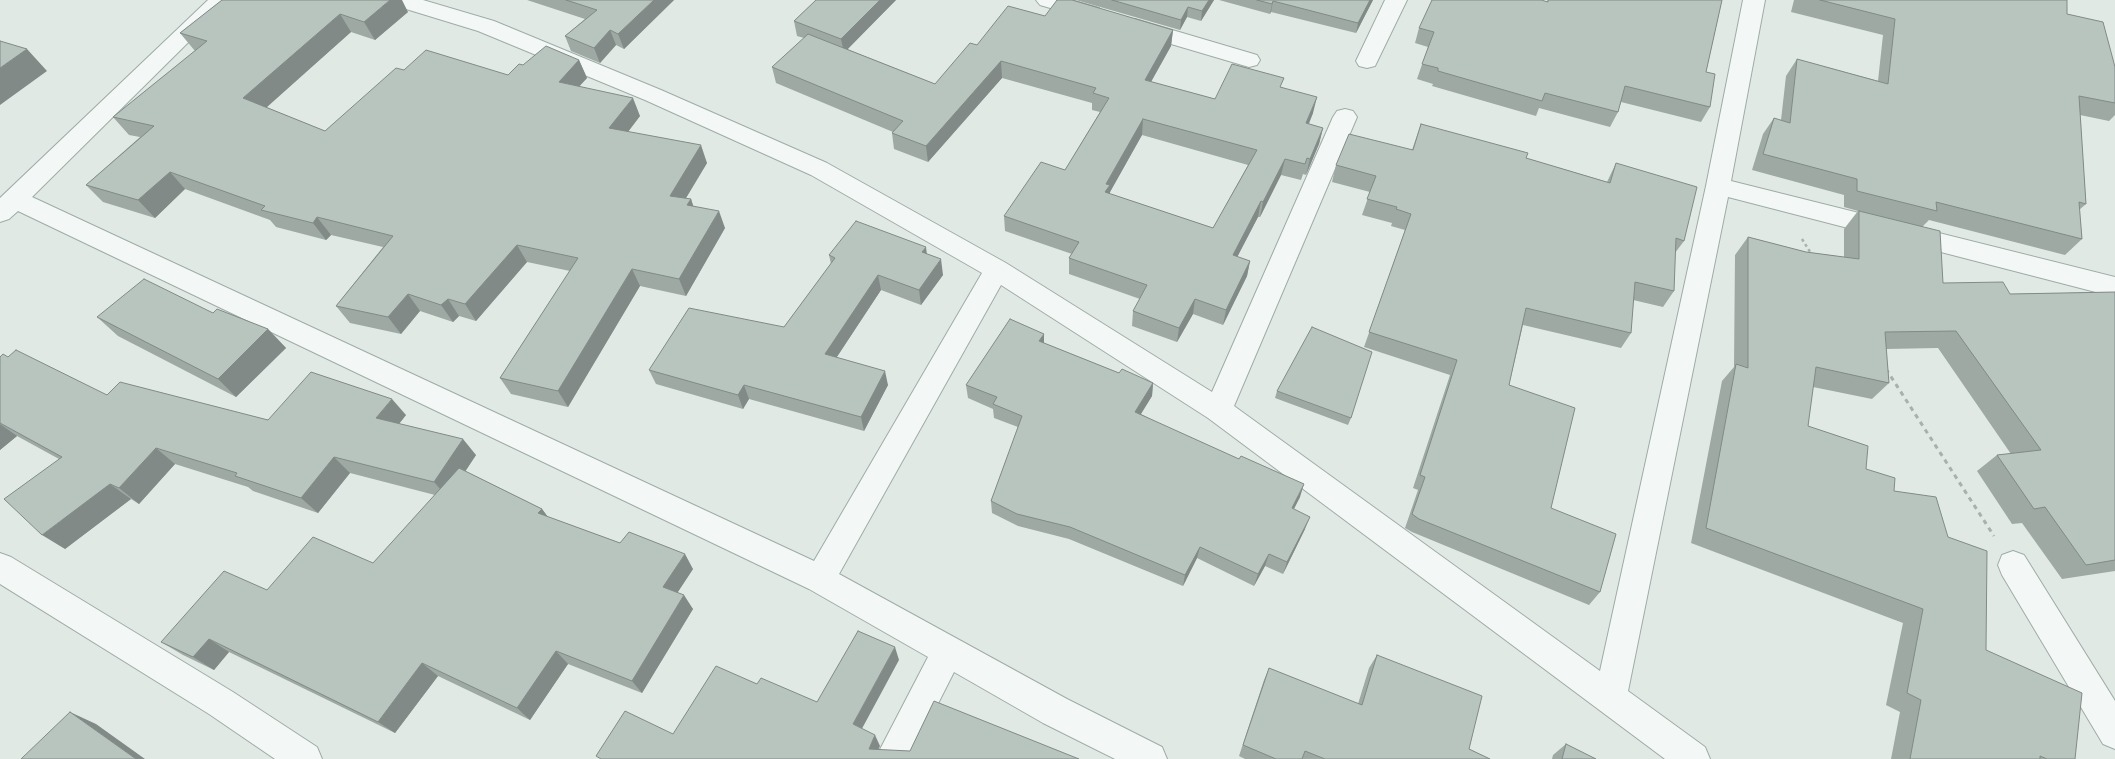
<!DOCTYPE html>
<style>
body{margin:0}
canvas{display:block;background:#e1e9e5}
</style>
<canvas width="2115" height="759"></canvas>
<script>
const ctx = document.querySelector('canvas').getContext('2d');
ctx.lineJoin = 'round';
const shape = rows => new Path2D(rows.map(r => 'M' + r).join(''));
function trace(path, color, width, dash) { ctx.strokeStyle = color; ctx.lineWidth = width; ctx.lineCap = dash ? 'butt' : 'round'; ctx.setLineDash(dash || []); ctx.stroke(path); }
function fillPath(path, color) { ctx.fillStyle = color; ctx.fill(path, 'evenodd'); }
const pathFar1 = shape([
 [1802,239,1812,255]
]);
const path = shape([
 [1886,369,1994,536]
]);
const minor = shape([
 [208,0,231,0,32,197,814,561,982,273,811,175,645,100,478,31,393,5,389,0,423,0,494,21,661,90,827,163,1006,263,1212,392,1333,117,1337,111,1345,109,1353,111,1357,117,1234,406,1600,671,1706,186,1743,0,1765,0,1731,181,2115,277,2115,297,1728,197,1628,691,1705,747,1710,759,1665,759,1208,418,1001,285,839,574,1067,699,1162,747,1167,759,1115,759,1043,723,954,672,910,759,875,759,928,657,809,589,18,211,9,219,0,222,0,198,208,0],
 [1036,0,1071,0,1099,8,1102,13,1099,18,1091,20,1040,5,1036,0],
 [1385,0,1407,0,1375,66,1367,68,1359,66,1356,61,1385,0],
 [1135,19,1257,55,1260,60,1257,65,1249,67,1127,31,1124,26,1127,21,1135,19],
 [2013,551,2024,555,2115,701,2115,749,2103,744,2002,575,1998,565,2002,555,2013,551],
 [0,553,11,557,233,692,317,747,322,759,275,759,209,714,0,584,0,553]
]);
const wall = shape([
 [222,0,408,12,375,40,351,32,266,107,325,131,404,70,508,75,523,65,579,60,587,78,579,86,640,116,628,132,707,163,686,198,691,199,693,206,725,228,686,296,640,286,568,407,511,394,500,378,570,271,527,262,476,321,459,316,453,322,420,311,401,334,350,323,336,306,383,247,331,235,326,240,276,227,270,220,185,189,155,218,103,202,86,185,140,137,129,135,113,117,195,51,180,33],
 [527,0,674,0,624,49,616,45,600,63,571,51,565,36,585,19],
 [816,0,896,0,847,49,935,84,977,45,1045,16,1173,30,1171,46,1151,82,1215,99,1282,87,1313,113,1309,124,1323,128,1319,144,1306,175,1303,174,1301,180,1281,175,1260,217,1258,217,1237,257,1250,261,1247,276,1223,325,1193,314,1177,342,1132,326,1133,311,1140,299,1069,274,1069,258,1072,254,1005,231,1004,216,1065,170,1100,112,1092,110,1092,103,1002,78,928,162,894,149,892,133,893,132,776,83,772,67,804,38,797,36,794,21],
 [1142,135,1248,165,1213,228,1110,194,1110,192],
 [1076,0,1214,0,1201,21,1187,17,1180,30],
 [1219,0,1373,0,1356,33,1271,12,1270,14],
 [1548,0,1722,0,1706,72,1710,107,1701,122,1621,102,1618,112,1610,127,1539,108,1536,116,1432,86,1433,84,1417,79,1428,47,1415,43,1419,28,1547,2],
 [1794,0,2067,0,2067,14,2115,67,2115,115,2109,121,2080,115,2086,204,2079,210,2082,239,2065,255,1929,220,1922,227,1943,283,2010,294,2115,292,2115,571,2062,579,2022,523,2012,524,1977,471,1997,455,2011,454,1938,348,1886,349,1889,383,1872,399,1813,387,1808,426,1866,469,1894,491,1948,537,1986,650,2075,759,1891,759,1900,712,1886,705,1903,623,1691,543,1722,381,1734,367,1735,255,1748,237,1806,252,1844,257,1844,229,1858,211,1844,207,1844,195,1752,170,1763,134,1774,118,1781,120,1786,76,1797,59,1878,81,1883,35,1791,12],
 [1421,124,1526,158,1607,182,1616,163,1684,241,1675,253,1674,291,1663,307,1633,300,1631,333,1621,348,1523,325,1509,385,1551,508,1600,592,1589,605,1412,532,1405,528,1418,490,1413,488,1450,375,1364,347,1405,230,1391,226,1392,223,1362,215,1370,192,1332,182,1336,165,1412,150],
 [927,254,943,275,921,305,881,290,836,358,888,385,864,431,749,399,743,409,656,384,649,370,784,327,831,264,829,255],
 [213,313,268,329,286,348,236,397,118,336,97,317],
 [1044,343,1119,373,1153,383,1152,396,1141,414,1300,497,1293,509,1305,529,1283,574,1265,566,1254,586,1197,558,1183,586,1069,539,1018,526,992,513,991,501,1018,427,994,418,993,409,968,398,966,385],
 [0,357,8,357,107,395,268,420,406,415,399,424,476,455,465,471,542,509,548,517,693,569,677,593,693,609,642,693,568,664,530,720,438,676,395,733,229,652,214,670,183,655,161,642,267,590,373,563,435,495,350,473,318,513,253,491,248,487,175,464,139,504,131,499,65,549,59,459,17,436,0,450],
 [1277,391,1351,418,1348,425,1275,398],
 [1377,655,1469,749,1490,759,1245,759,1239,756,1264,680,1269,668,1358,704,1369,668],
 [1566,744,1596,759,1552,759,1553,755]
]);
const shadedWall = shape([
 [390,0,402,0,408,12,375,40,364,22],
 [654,0,674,0,624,49,618,34],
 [880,0,896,0,844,53,841,39],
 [1209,0,1214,0,1201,21,1202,11],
 [1370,0,1373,0,1356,33,1358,23],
 [1273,1,1271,12,1270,14,1272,4],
 [1188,7,1187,17,1180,30,1181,20],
 [340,14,351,32,257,116,243,98],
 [610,30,616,45,600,63,594,48],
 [1173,30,1171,46,1143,96,1145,80],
 [27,49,47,71,0,105,0,68],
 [579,60,587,78,567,100,559,82],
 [1001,61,1002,78,928,162,926,146],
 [1317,97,1313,113,1302,139,1306,123],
 [633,98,640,116,617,146,609,128],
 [1143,119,1142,135,1110,192,1109,201,1105,208,1106,184],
 [1323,128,1319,144,1306,175,1310,159],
 [701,145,707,163,677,213,670,196],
 [1285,159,1281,175,1260,217,1263,202],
 [170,172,185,189,155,218,138,200],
 [691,199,697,217,687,205],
 [1261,201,1258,217,1230,271,1233,255],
 [719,211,725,228,686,296,679,279],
 [317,217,331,235,326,240,313,223],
 [517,245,527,262,476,321,465,304],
 [926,247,928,263,922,252],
 [941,259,943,275,921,305,919,290],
 [1250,261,1247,276,1223,325,1226,310],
 [632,269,640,286,568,407,558,391],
 [878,275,881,290,829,369,825,354],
 [408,294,420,311,401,334,388,317],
 [448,299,459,316,453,322,441,305],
 [1195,299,1193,314,1177,342,1179,328],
 [268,329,286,348,236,397,218,379],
 [1044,334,1044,348,1039,341],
 [885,371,888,385,864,431,861,417],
 [1153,383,1152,396,1134,425,1135,412],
 [744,385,749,399,743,409,738,395],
 [392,399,406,415,390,435,376,418],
 [0,424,17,436,0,450],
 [463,439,476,455,448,498,434,482],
 [156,448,175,464,139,504,119,488],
 [334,457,350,473,318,513,301,498],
 [110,484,131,499,65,549,42,535],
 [1304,484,1300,497,1288,521,1292,508],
 [542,509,553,524,538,513],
 [1310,517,1305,529,1283,574,1287,562],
 [1200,547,1197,558,1183,586,1185,575],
 [685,554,693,569,672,601,663,587],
 [1269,554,1265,566,1254,586,1258,574],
 [684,595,693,609,642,693,632,681],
 [209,639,229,652,214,670,193,657],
 [895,647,899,660,858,736,853,724],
 [556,651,568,664,530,720,517,708],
 [422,663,438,676,395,733,378,722],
 [70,712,96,724,145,759,136,759],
 [875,735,880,746,874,759,869,749]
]);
const building = shape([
 [222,0,390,0,364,22,340,14,243,98,325,131,396,68,404,70,426,50,508,75,519,64,523,65,546,46,579,60,559,82,633,98,609,128,701,145,670,196,691,199,687,205,719,211,679,279,632,269,558,391,500,378,578,258,517,245,465,304,448,299,441,305,408,294,388,317,336,306,393,236,317,217,313,223,261,210,265,206,170,172,138,200,86,185,154,126,113,117,207,41,180,33,222,0],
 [566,0,654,0,618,34,610,30,594,48,565,36,597,10,566,0],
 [816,0,880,0,841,39,794,21,816,0],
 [1057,0,1072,0,1173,30,1145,80,1215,99,1232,64,1284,78,1280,87,1317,97,1306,123,1323,128,1310,159,1307,158,1305,164,1285,159,1263,202,1261,201,1233,255,1250,261,1226,310,1195,299,1179,328,1133,311,1147,285,1069,258,1079,242,1004,216,1041,162,1065,170,1109,98,1093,93,1096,88,1001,61,926,146,892,133,903,121,772,67,808,34,935,84,970,43,977,45,1008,6,1045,16,1057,0],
 [1143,119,1257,150,1213,228,1105,192,1110,185,1106,184,1143,119],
 [1112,0,1209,0,1202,11,1188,7,1181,20,1112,0],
 [1257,0,1370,0,1358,23,1273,1,1272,4,1257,0],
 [1432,0,1541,0,1548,2,1548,0,1722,0,1706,72,1715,74,1710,107,1625,86,1618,112,1545,93,1542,101,1438,71,1438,68,1422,64,1434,32,1419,28,1432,0],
 [1820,0,2067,0,2067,14,2103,22,2115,67,2115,103,2079,96,2086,204,2079,202,2082,239,1936,202,1937,211,1857,191,1857,179,1763,154,1774,118,1790,123,1797,59,1888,84,1895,19,1820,0],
 [0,41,27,49,0,68,0,41],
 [1421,124,1528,153,1526,158,1610,183,1616,163,1697,187,1684,241,1676,238,1674,291,1635,282,1631,333,1526,308,1509,385,1575,408,1551,508,1616,534,1600,592,1419,519,1412,514,1425,477,1420,475,1457,360,1369,332,1411,214,1396,209,1397,207,1367,199,1376,176,1336,165,1349,134,1413,150,1421,124],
 [1859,211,1940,231,1943,283,2003,282,2010,294,2115,292,2115,560,2086,565,2045,507,2034,509,1997,455,2041,450,1956,331,1885,332,1889,383,1816,367,1808,426,1868,446,1866,469,1895,478,1894,491,1936,497,1948,537,1987,551,1986,650,2082,693,2075,759,2047,759,2040,756,2040,759,1910,759,1921,700,1907,693,1923,609,1706,528,1736,364,1748,368,1748,237,1806,252,1859,259,1859,211],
 [856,221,926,247,922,252,941,259,919,290,878,275,825,354,885,371,861,417,744,385,738,395,649,370,689,308,784,327,835,258,829,255,856,221],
 [144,279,213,313,217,309,268,329,218,379,97,317,144,279],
 [1010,319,1044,334,1039,341,1119,373,1122,369,1153,383,1135,412,1239,459,1241,456,1304,484,1292,508,1310,517,1287,562,1269,554,1258,574,1200,547,1185,575,1070,527,1017,514,991,501,1022,416,993,404,997,397,966,385,1010,319],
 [1312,327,1372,352,1351,418,1277,391,1312,327],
 [16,350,107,395,120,382,268,420,311,372,392,399,376,418,463,439,434,482,334,457,301,498,235,476,237,473,156,448,119,488,110,484,42,535,4,499,62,457,0,423,0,357,3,354,8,357,16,350],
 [459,468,542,509,538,513,620,543,629,532,685,554,663,587,684,595,632,681,556,651,517,708,422,663,378,722,209,639,193,657,161,642,224,571,267,590,313,537,373,563,459,468],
 [858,631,895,647,853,724,875,735,869,749,910,751,934,701,1079,759,601,759,596,756,625,711,673,734,716,666,757,684,761,678,817,702,858,631],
 [1377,655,1482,696,1469,749,1490,759,1325,759,1305,751,1302,759,1276,759,1243,745,1269,668,1362,705,1377,655],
 [70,712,136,759,21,759,70,712],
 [1566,744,1596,759,1562,759,1566,744]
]);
trace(minor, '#9faca6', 2);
trace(pathFar1, '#a7b1ad', 2.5, [3, 3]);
trace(path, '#a7b1ad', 3, [4.5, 4.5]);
fillPath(minor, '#f3f7f6');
fillPath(wall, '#9ea9a4');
fillPath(shadedWall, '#818a86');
fillPath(building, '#b8c5bf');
trace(building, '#818a86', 1);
</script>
